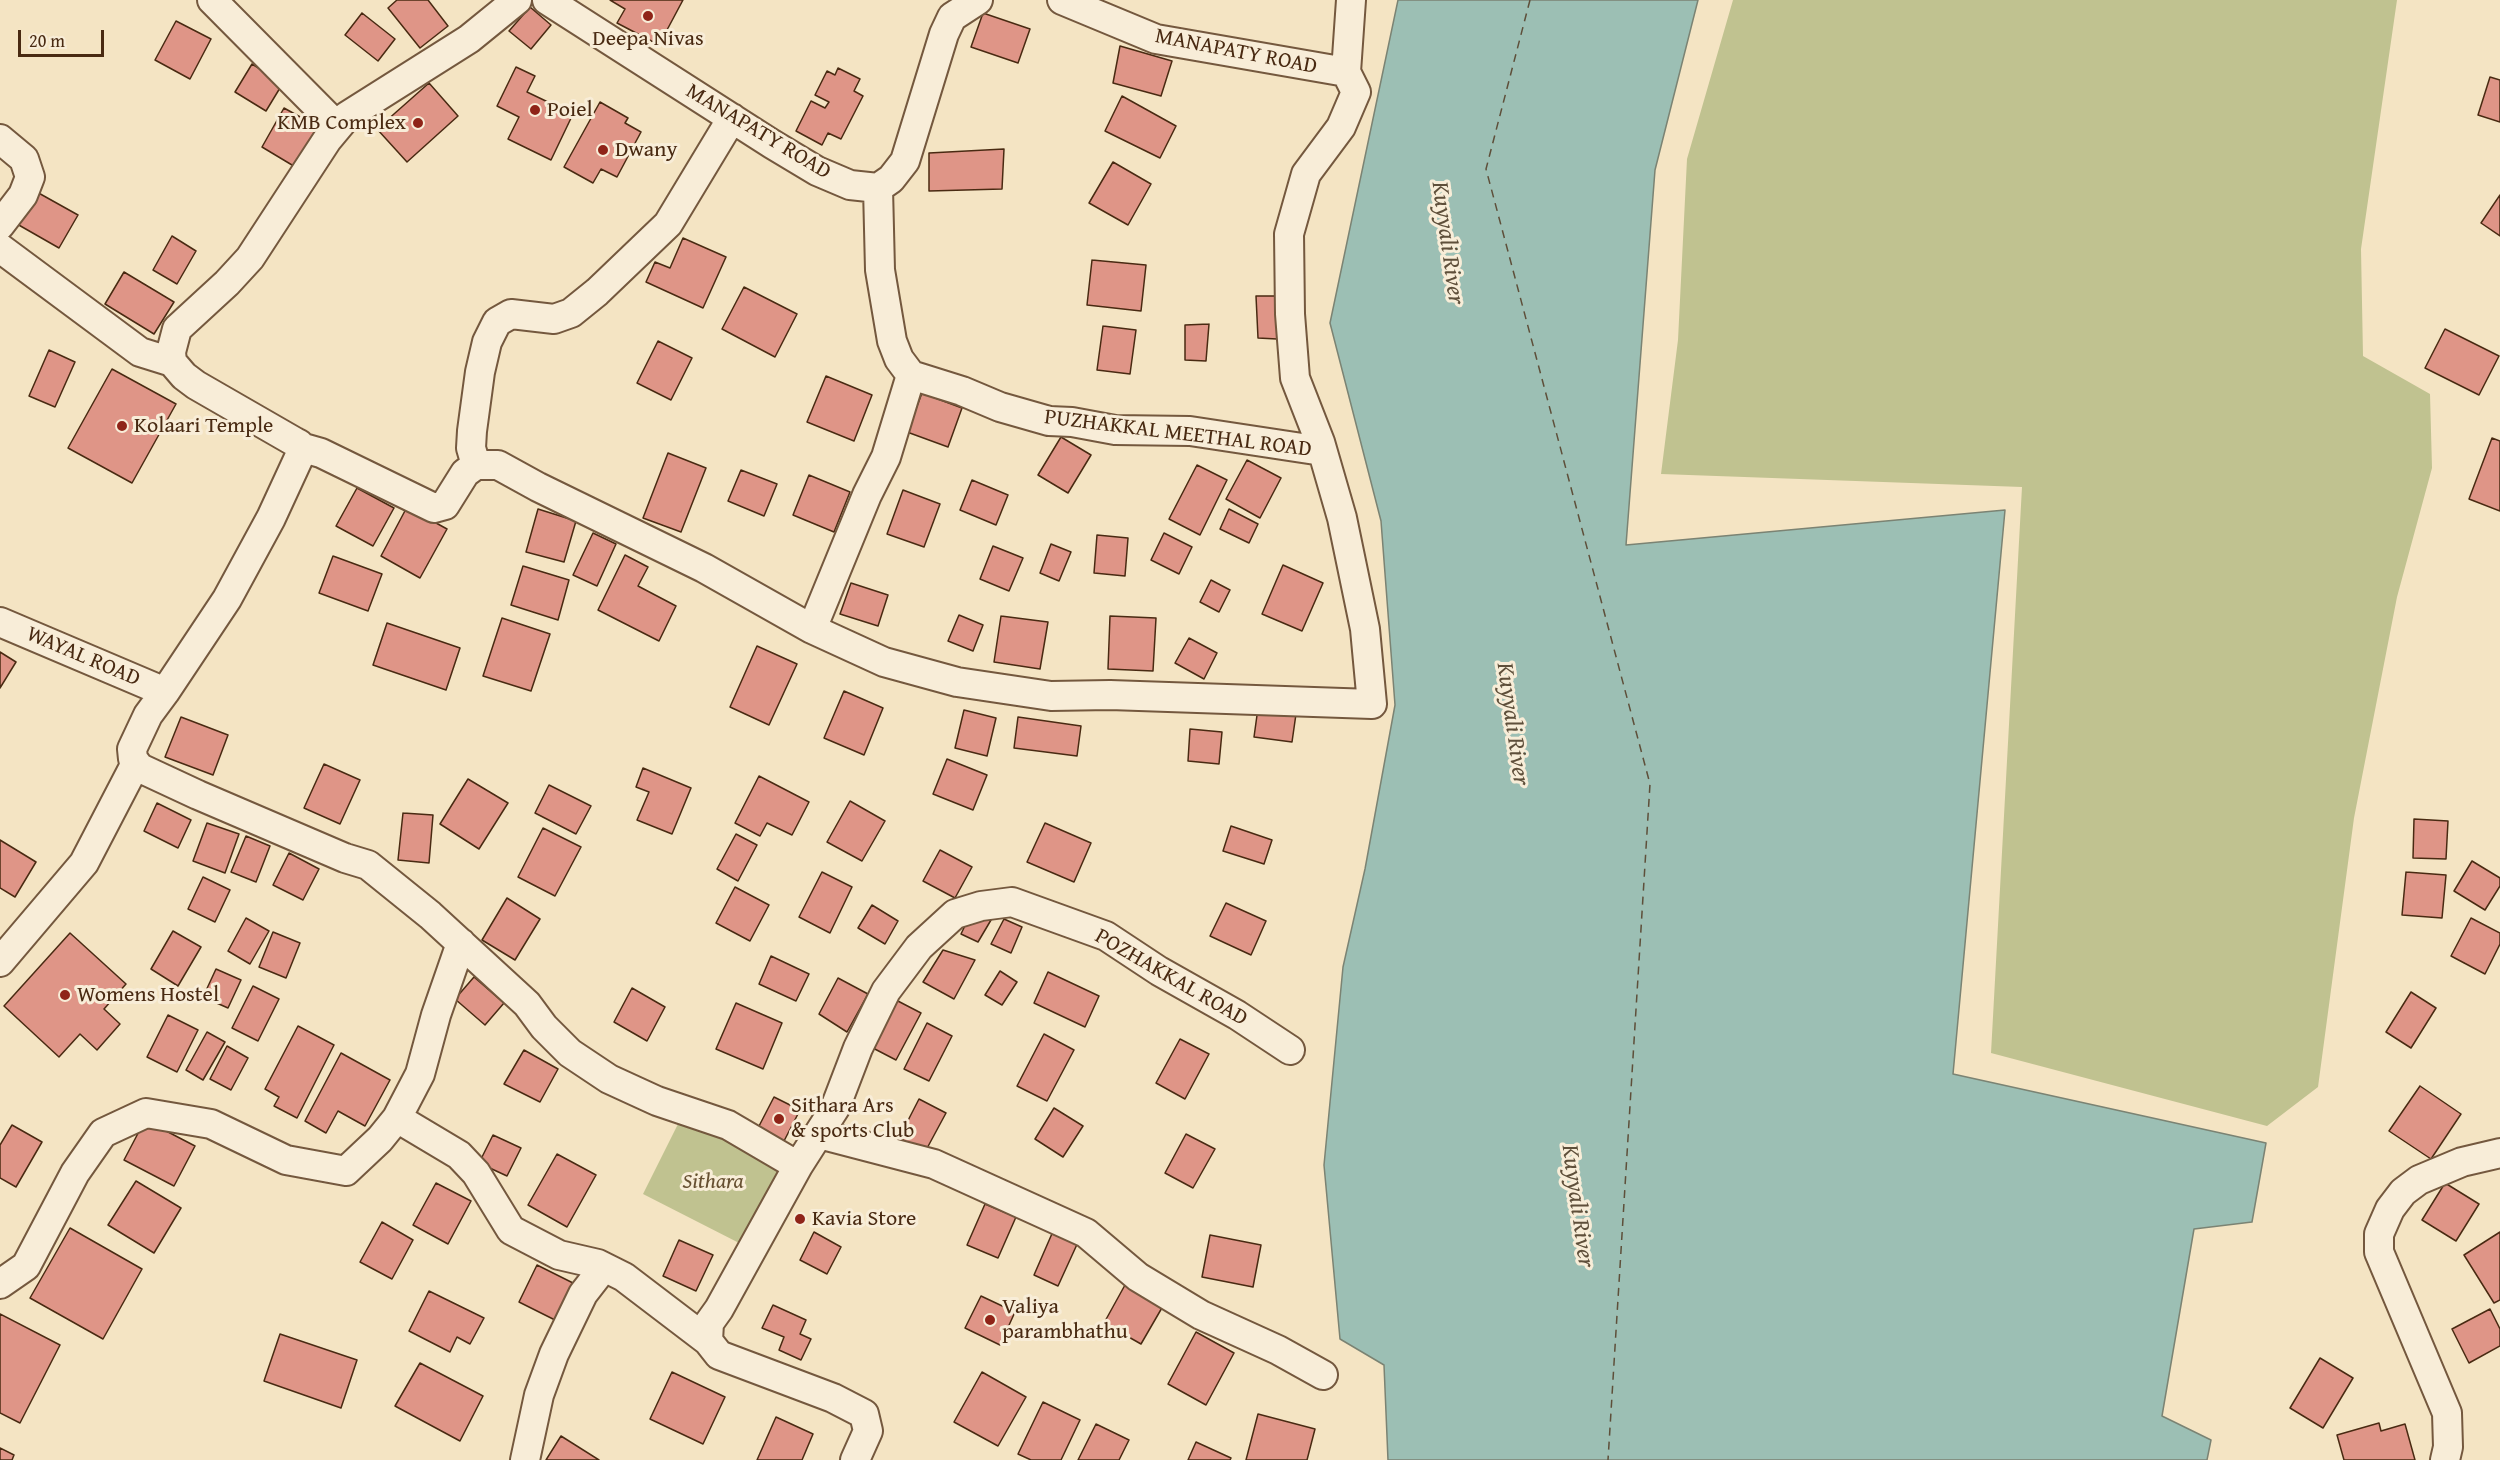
<!DOCTYPE html>
<style>
body{margin:0}
#map{position:relative;width:2500px;height:1460px;overflow:hidden;background:#f4e4c3;font-family:"Gentium Book Plus",serif}
canvas{display:block}
.scale{position:absolute;left:18px;top:30px;width:86px;height:27px;box-sizing:border-box;border:3px solid #492a12;border-top:0;padding-left:8px;font-size:18px;line-height:21px;white-space:nowrap;color:#492a12;-webkit-text-stroke:4px #f8edd8;paint-order:stroke}
</style>
<div id="map">
<canvas width="2500" height="1460"></canvas>
<div class="scale">20 m</div>
</div>
<script>
const ctx = document.querySelector('canvas').getContext('2d');
ctx.lineJoin = 'round';
function fillPath(path, color) { ctx.fillStyle = color; ctx.fill(path, 'evenodd'); }
const shape = rows => new Path2D(rows.map(r => 'M' + r).join(''));
function trace(path, color, width, dash) { ctx.strokeStyle = color; ctx.lineWidth = width; ctx.lineCap = dash ? 'butt' : 'round'; ctx.setLineDash(dash || []); ctx.stroke(path); }
function write(font, color, halo, rows, align = 'center') {
  ctx.font = font + ' "Gentium Book Plus",serif'; ctx.lineWidth = 6; ctx.setLineDash([]); ctx.textBaseline = 'middle'; ctx.strokeStyle = halo; ctx.fillStyle = color; for (const [text, x, y, turn = 0] of rows) {
    ctx.save(); ctx.translate(x, y); ctx.rotate((+turn || 0) * Math.PI / 180); ctx.textAlign = isNaN(turn) ? turn : align; if (halo) ctx.strokeText(text, 0, 0); ctx.fillText(text, 0, 0); ctx.restore();
  }
}
const green = shape([
 [1733,0,2397,0,2361,249,2363,356,2430,394,2432,468,2397,597,2354,818,2318,1087,2267,1126,1991,1053,2022,487,1661,474,1678,340,1687,159],
 [681,1118,783,1170,745,1246,643,1194]
]);
const water = shape([
 [1398,0,1698,0,1655,170,1626,545,2005,510,1953,1074,2266,1143,2252,1222,2194,1229,2162,1416,2211,1440,2207,1460,1388,1460,1384,1365,1340,1339,1324,1165,1343,967,1365,869,1395,705,1381,521,1330,323,1398,0]
]);
const ferry = shape([
 [1530,0,1486,169,1650,784,1608,1460]
]);
const building = shape([
 [397,0,428,0,448,26,420,48,388,8,397,0],
 [610,0,683,0,659,45,617,23,625,9,610,0],
 [530,7,551,25,531,49,509,31,530,7],
 [362,13,395,39,378,61,345,35,362,13],
 [983,13,1030,29,1018,63,971,47,983,13],
 [176,21,211,39,190,79,155,60,176,21],
 [1120,46,1172,61,1161,96,1113,83,1120,46],
 [252,64,283,83,266,111,235,92,252,64],
 [516,67,535,76,527,92,573,114,551,160,508,139,519,117,497,106,516,67],
 [838,68,860,79,854,91,863,96,841,139,828,133,822,145,796,131,811,101,825,108,829,102,815,95,827,71,835,75,838,68],
 [2490,77,2500,80,2500,122,2478,115,2490,77],
 [429,83,458,116,407,162,377,129,429,83],
 [1122,96,1176,126,1160,158,1105,131,1122,96],
 [600,102,628,118,625,123,641,132,617,177,601,169,593,183,564,167,600,102],
 [284,108,320,128,297,168,262,147,284,108],
 [1004,149,1002,189,929,191,929,153,1004,149],
 [1113,162,1151,184,1128,225,1089,203,1113,162],
 [35,191,78,215,59,248,17,224,35,191],
 [2500,195,2500,236,2481,223,2500,195],
 [172,236,196,251,177,284,153,270,172,236],
 [683,238,726,257,703,308,646,282,655,262,670,268,683,238],
 [1092,260,1146,265,1141,311,1087,305,1092,260],
 [124,272,174,302,154,334,105,304,124,272],
 [744,287,797,314,775,357,722,329,744,287],
 [1256,296,1280,296,1277,339,1258,338,1256,296],
 [1209,324,1206,361,1185,360,1185,325,1209,324],
 [1103,326,1136,330,1130,374,1097,370,1103,326],
 [2445,329,2499,356,2479,395,2425,368,2445,329],
 [658,341,692,358,671,400,637,383,658,341],
 [49,350,75,362,55,407,29,396,49,350],
 [112,369,176,404,132,483,68,448,112,369],
 [826,376,872,395,854,441,807,422,826,376],
 [922,393,962,408,948,447,907,432,922,393],
 [1061,437,1091,455,1068,493,1038,475,1061,437],
 [2492,438,2500,441,2500,511,2469,499,2492,438],
 [668,453,706,468,681,532,643,518,668,453],
 [1247,460,1281,478,1260,518,1226,499,1247,460],
 [1197,465,1227,480,1200,535,1169,519,1197,465],
 [741,470,777,484,764,516,728,501,741,470],
 [809,475,850,492,834,532,793,515,809,475],
 [972,480,1008,495,996,525,960,510,972,480],
 [357,488,394,508,373,546,336,526,357,488],
 [903,490,940,504,924,547,887,534,903,490],
 [407,507,447,529,420,578,381,556,407,507],
 [538,509,576,521,564,562,526,552,538,509],
 [1229,509,1258,524,1249,543,1220,529,1229,509],
 [593,533,616,544,597,586,573,575,593,533],
 [1164,533,1192,547,1179,574,1151,560,1164,533],
 [1097,535,1128,538,1125,576,1094,573,1097,535],
 [1051,544,1071,552,1059,581,1040,573,1051,544],
 [993,546,1023,558,1009,591,980,579,993,546],
 [625,555,648,567,638,586,676,606,659,641,598,610,625,555],
 [333,556,382,574,368,611,319,593,333,556],
 [1283,565,1323,583,1302,631,1262,614,1283,565],
 [523,566,569,580,558,620,511,605,523,566],
 [1211,580,1230,590,1219,612,1200,602,1211,580],
 [851,583,888,595,878,626,840,614,851,583],
 [959,615,983,625,973,651,948,641,959,615],
 [1001,616,1048,622,1040,669,994,662,1001,616],
 [1110,616,1156,618,1153,671,1108,669,1110,616],
 [502,618,550,634,531,691,483,676,502,618],
 [387,623,460,648,446,690,373,665,387,623],
 [1189,638,1217,653,1204,679,1175,663,1189,638],
 [757,646,797,664,769,725,730,707,757,646],
 [0,652,16,662,0,688,0,652],
 [844,691,883,708,864,755,824,738,844,691],
 [1258,708,1296,714,1292,742,1254,737,1258,708],
 [964,710,996,718,987,756,955,748,964,710],
 [181,717,228,735,213,775,165,757,181,717],
 [1018,717,1081,726,1077,756,1014,748,1018,717],
 [1190,729,1222,732,1219,764,1188,761,1190,729],
 [947,759,987,775,973,810,933,794,947,759],
 [324,764,360,780,340,824,304,808,324,764],
 [643,768,691,788,672,834,637,820,649,792,636,787,643,768],
 [759,776,809,802,792,835,767,823,760,836,735,823,759,776],
 [468,779,508,803,479,849,440,824,468,779],
 [549,785,591,806,576,834,535,813,549,785],
 [850,801,885,821,862,861,827,842,850,801],
 [157,803,191,820,178,848,144,831,157,803],
 [403,813,433,815,429,863,398,860,403,813],
 [2414,819,2448,821,2446,859,2413,858,2414,819],
 [207,823,239,834,225,873,193,861,207,823],
 [1045,823,1091,843,1074,882,1027,862,1045,823],
 [1231,826,1272,840,1264,864,1223,851,1231,826],
 [543,828,581,847,555,896,518,877,543,828],
 [736,834,757,845,738,881,717,869,736,834],
 [246,836,270,846,256,882,231,872,246,836],
 [0,840,36,862,15,897,0,888,0,840],
 [940,850,972,867,955,898,923,881,940,850],
 [289,853,319,869,303,900,273,885,289,853],
 [2472,861,2500,878,2500,886,2485,910,2454,891,2472,861],
 [822,872,852,887,830,933,799,917,822,872],
 [2406,872,2446,875,2442,918,2402,915,2406,872],
 [203,877,230,890,215,922,188,909,203,877],
 [735,887,769,905,750,941,716,923,735,887],
 [507,898,540,919,515,960,482,940,507,898],
 [1226,903,1266,921,1251,955,1210,936,1226,903],
 [872,905,898,921,885,944,858,928,872,905],
 [970,915,991,920,978,942,961,934,970,915],
 [246,918,269,931,250,964,228,951,246,918],
 [2471,918,2500,933,2500,944,2485,974,2451,956,2471,918],
 [1004,919,1022,927,1011,953,991,944,1004,919],
 [173,931,201,947,178,986,151,969,173,931],
 [273,932,300,943,286,978,259,967,273,932],
 [70,933,126,984,104,1009,120,1024,97,1050,80,1034,59,1057,4,1006,70,933],
 [943,950,975,960,954,999,923,982,943,950],
 [771,956,809,974,796,1001,759,984,771,956],
 [216,969,241,980,228,1008,203,997,216,969],
 [1000,971,1017,982,1002,1005,985,995,1000,971],
 [1048,972,1099,996,1085,1027,1034,1003,1048,972],
 [474,977,504,1003,485,1025,455,999,474,977],
 [838,978,868,994,847,1032,819,1014,838,978],
 [253,986,279,999,258,1041,232,1028,253,986],
 [632,988,665,1007,647,1041,614,1022,632,988],
 [2411,992,2436,1008,2411,1048,2386,1032,2411,992],
 [894,999,921,1013,896,1060,869,1046,894,999],
 [736,1003,782,1023,763,1069,716,1049,736,1003],
 [168,1015,198,1030,177,1072,147,1057,168,1015],
 [927,1023,952,1036,929,1081,904,1069,927,1023],
 [298,1026,334,1045,297,1118,274,1106,279,1097,265,1089,298,1026],
 [207,1032,225,1042,203,1080,186,1070,207,1032],
 [1044,1034,1074,1050,1047,1101,1017,1086,1044,1034],
 [1180,1039,1209,1054,1185,1099,1156,1083,1180,1039],
 [227,1046,248,1058,231,1090,210,1079,227,1046],
 [524,1050,558,1069,540,1102,504,1084,524,1050],
 [341,1053,390,1080,365,1126,338,1111,326,1133,305,1121,341,1053],
 [2420,1086,2461,1114,2431,1159,2389,1131,2420,1086],
 [774,1097,800,1110,784,1141,758,1128,774,1097],
 [919,1099,946,1113,925,1152,899,1138,919,1099],
 [1054,1108,1083,1126,1063,1157,1035,1139,1054,1108],
 [145,1120,195,1146,174,1186,124,1160,145,1120],
 [12,1125,42,1142,16,1187,0,1178,0,1145,12,1125],
 [1186,1134,1215,1149,1193,1188,1165,1173,1186,1134],
 [493,1135,521,1148,507,1176,479,1163,493,1135],
 [557,1154,596,1175,567,1227,528,1205,557,1154],
 [136,1181,181,1208,154,1253,108,1225,136,1181],
 [436,1183,471,1201,448,1244,413,1225,436,1183],
 [2445,1183,2479,1204,2456,1241,2422,1220,2445,1183],
 [985,1204,1016,1217,998,1258,967,1245,985,1204],
 [382,1222,413,1240,392,1279,360,1262,382,1222],
 [70,1228,142,1269,103,1339,30,1298,70,1228],
 [1054,1229,1079,1240,1058,1286,1034,1275,1054,1229],
 [814,1232,841,1247,827,1274,800,1260,814,1232],
 [2500,1232,2500,1300,2494,1303,2464,1255,2500,1232],
 [1210,1235,1261,1245,1253,1287,1202,1277,1210,1235],
 [679,1240,713,1255,696,1291,663,1276,679,1240],
 [537,1265,577,1285,559,1322,519,1302,537,1265],
 [1125,1285,1163,1306,1141,1344,1104,1323,1125,1285],
 [429,1291,484,1318,470,1344,457,1337,450,1352,409,1331,429,1291],
 [981,1296,1015,1312,1000,1345,965,1328,981,1296],
 [773,1305,806,1320,800,1334,811,1339,801,1360,779,1350,784,1337,762,1328,773,1305],
 [2490,1309,2500,1329,2500,1346,2469,1363,2452,1329,2490,1309],
 [0,1314,60,1345,20,1423,0,1413,0,1314],
 [1196,1332,1234,1353,1206,1405,1168,1384,1196,1332],
 [280,1334,357,1360,341,1408,264,1381,280,1334],
 [2320,1358,2353,1378,2323,1428,2290,1408,2320,1358],
 [420,1363,483,1396,460,1441,395,1406,420,1363],
 [672,1372,725,1397,703,1444,650,1419,672,1372],
 [982,1372,1026,1397,998,1446,954,1422,982,1372],
 [1043,1402,1080,1420,1061,1460,1031,1460,1018,1454,1043,1402],
 [1258,1414,1315,1429,1307,1460,1246,1460,1258,1414],
 [776,1417,813,1434,802,1460,757,1460,776,1417],
 [2379,1423,2381,1431,2405,1424,2415,1460,2344,1460,2337,1435,2379,1423],
 [1096,1424,1129,1440,1119,1460,1078,1460,1096,1424],
 [561,1436,599,1460,546,1460,561,1436],
 [1196,1442,1231,1458,1230,1460,1188,1460,1196,1442],
 [0,1448,14,1455,12,1460,0,1460,0,1448]
]);
const street = shape([
 [212,0,337,126],
 [517,0,469,39,347,116,327,140,250,258,227,283,177,329,171,352,172,362,184,376,196,385,295,442,299,444,301,453,271,518,227,599,165,692,148,715,132,749,133,759,140,768,198,795,345,858,368,865,430,915,527,1004,544,1027,570,1053,609,1079,657,1101,728,1125,798,1166,719,1309,709,1323,708,1341,719,1355,833,1398,864,1414,868,1431,855,1460],
 [547,0,772,144,817,171,850,185,878,188,891,179,905,161,944,34,952,17,978,0],
 [1062,0,1156,39,1346,72],
 [0,139,24,159,30,177,23,195,0,225],
 [878,188,880,270,892,341,899,359,911,375,962,391,1000,407,1049,421,1072,422,1115,430,1190,431,1322,451],
 [0,248,140,352,172,362],
 [300,447,321,453,434,508,445,505,465,473,476,465,498,465,538,487,704,568,812,629,884,662,957,682,1051,696,1110,695,1372,704,1365,629,1342,518,1320,442,1295,378,1290,314,1289,234,1306,174,1341,127,1356,92,1346,72,1351,0],
 [476,465,471,448,472,431,480,372,487,342,497,322,511,314,554,319,571,313,597,292,668,224,732,118],
 [0,622,165,692],
 [812,629,867,495,886,457,911,375],
 [0,962,84,863,136,763],
 [397,1118,420,1074,436,1015,461,943],
 [819,1134,934,1164,1086,1233,1138,1277,1201,1315,1278,1350,1323,1375],
 [798,1166,835,1108,858,1048,886,991,919,947,955,914,981,906,1012,902,1106,936,1159,971,1237,1015,1290,1050],
 [0,1284,26,1266,75,1173,103,1133,146,1113,211,1124,286,1160,346,1171,380,1139,397,1118,459,1155,476,1173,511,1230,559,1255,598,1264,624,1277,708,1341],
 [525,1460,539,1395,554,1354,583,1294,604,1267],
 [2445,1460,2448,1447,2447,1413,2379,1252,2379,1234,2390,1209,2403,1192,2419,1180,2462,1162,2500,1153]
]);
const markers = [
 [648,16,6,"#8f2418"],
 [535,110,6,"#8f2418"],
 [418,123,6,"#8f2418"],
 [603,150,6,"#8f2418"],
 [122,426,6,"#8f2418"],
 [65,995,6,"#8f2418"],
 [779,1119,6,"#8f2418"],
 [800,1219,6,"#8f2418"],
 [990,1320,6,"#8f2418"]
];
const poiNames = [
 ["Deepa Nivas",648,39,"center"],
 ["Poiel",547,110],
 ["KMB Complex",406,123,"right"],
 ["Dwany",615,150],
 ["Kolaari Temple",134,426],
 ["Womens Hostel",77,995],
 ["Sithara Ars",791,1106],
 ["& sports Club",791,1131],
 ["Kavia Store",812,1219],
 ["Valiya",1002,1307],
 ["parambhathu",1002,1332]
];
const streetNames = [
 ["MANAPATY ROAD",1236,52,11],
 ["MANAPATY ROAD",758,132,31],
 ["PUZHAKKAL MEETHAL ROAD",1178,434,7],
 ["WAYAL ROAD",83,657,23],
 ["POZHAKKAL ROAD",1171,978,30]
];
const parkNames = [
 ["Sithara",713,1182]
];
const waterNames = [
 ["Kuyyali River",1447,243,82],
 ["Kuyyali River",1512,724,82],
 ["Kuyyali River",1577,1206,82]
];
fillPath(green, '#c0c290');
fillPath(water, '#9cbfb4');
trace(water, '#7b8373', 1.5);
trace(ferry, '#5e4f3a', 1.5, [8, 6]);
fillPath(building, '#df9587');
trace(building, '#492a12', 1.5);
trace(street, '#74583e', 32);
trace(street, '#f8edd8', 28);
for (const [x, y, r, color] of markers) { const dot = new Path2D(); dot.arc(x, y, r, 0, 2 * Math.PI); ctx.fillStyle = color; ctx.fill(dot); trace(dot, '#f8edd8', 2); }
write('22px', '#492a12', '#f8edd8', poiNames, 'left');
write('22px', '#492a12', '#f8edd8', streetNames);
write('italic 22px', '#675032', '#f8edd8', parkNames);
write('italic 24px', '#5e4f3a', '#f8edd8', waterNames);
</script>
